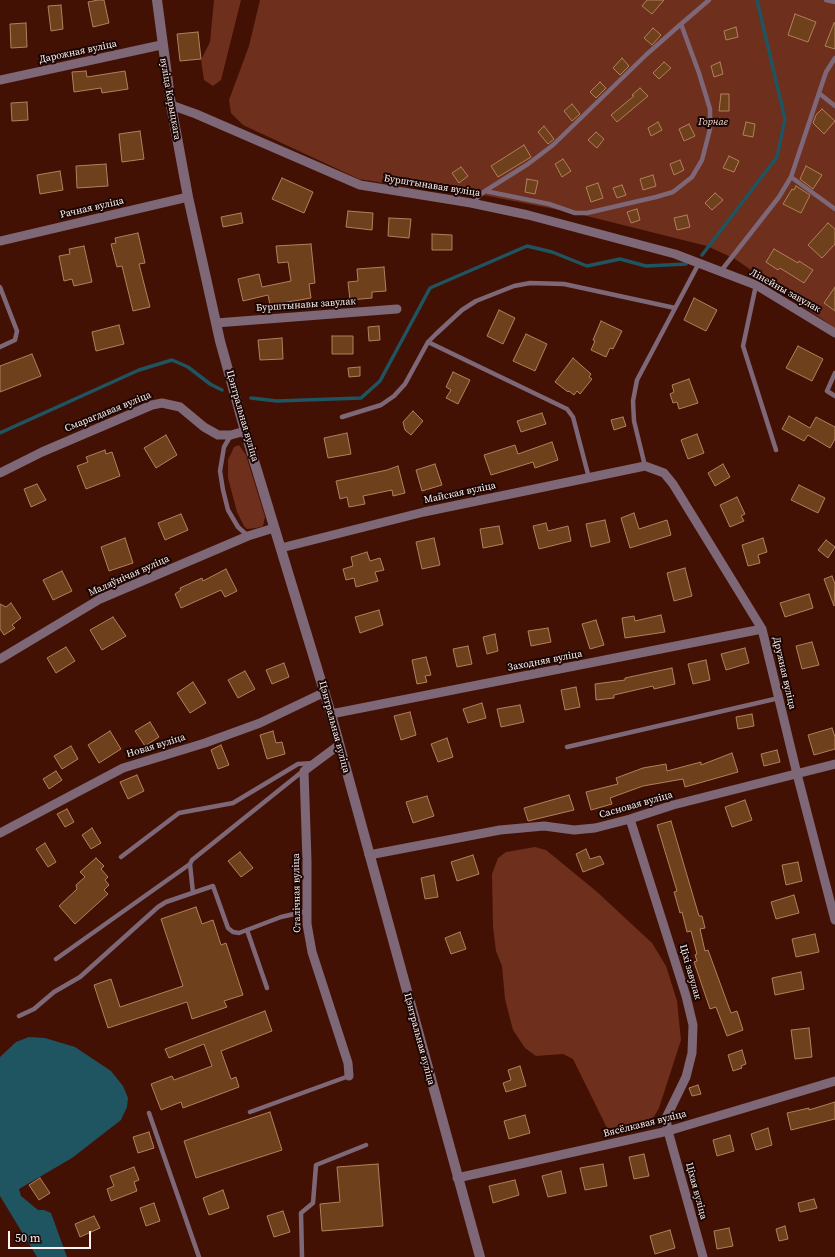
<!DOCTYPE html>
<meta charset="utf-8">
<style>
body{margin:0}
#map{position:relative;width:835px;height:1257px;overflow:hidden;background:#431103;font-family:"Source Serif 4",serif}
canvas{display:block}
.scale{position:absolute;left:8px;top:1231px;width:83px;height:18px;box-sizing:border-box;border:2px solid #faf3f1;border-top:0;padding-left:5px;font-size:12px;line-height:14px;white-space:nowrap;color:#faf3f1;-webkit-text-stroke:3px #1c0603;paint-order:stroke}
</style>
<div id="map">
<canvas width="835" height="1257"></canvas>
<div class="scale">50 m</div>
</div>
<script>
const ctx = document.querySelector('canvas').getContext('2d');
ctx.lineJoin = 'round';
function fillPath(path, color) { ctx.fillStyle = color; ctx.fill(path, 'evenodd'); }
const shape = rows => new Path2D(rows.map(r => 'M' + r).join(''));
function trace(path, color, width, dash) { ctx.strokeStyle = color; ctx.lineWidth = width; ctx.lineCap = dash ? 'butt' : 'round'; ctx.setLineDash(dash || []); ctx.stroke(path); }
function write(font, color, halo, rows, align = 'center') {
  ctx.font = font + ' "Source Serif 4",serif'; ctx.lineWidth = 4; ctx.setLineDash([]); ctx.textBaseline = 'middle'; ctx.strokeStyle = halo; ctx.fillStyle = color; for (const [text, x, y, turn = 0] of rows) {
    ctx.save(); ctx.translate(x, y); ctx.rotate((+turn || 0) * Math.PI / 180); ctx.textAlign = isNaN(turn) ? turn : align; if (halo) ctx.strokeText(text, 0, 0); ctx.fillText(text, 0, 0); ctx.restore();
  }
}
const green = shape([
 [214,0,241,0,221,80,213,86,204,80,201,60,210,42],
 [260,0,835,0,835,328,735,259,707,246,575,213,447,188,414,188,359,179,243,125,231,113,229,100,249,46],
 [239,445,246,455,265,517,263,526,256,528,247,529,244,526,237,512,228,478,228,460,234,447],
 [535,847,546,850,596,891,652,943,666,966,677,1001,681,1040,659,1108,652,1120,640,1125,616,1132,608,1130,573,1059,563,1054,536,1056,525,1048,513,1030,505,999,502,966,496,951,493,927,492,874,498,858,506,852]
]);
const water = shape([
 [29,1037,45,1038,75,1047,111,1071,123,1086,128,1098,127,1107,121,1120,72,1158,19,1189,21,1196,38,1210,44,1210,51,1213,67,1257,37,1257,0,1196,0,1057,16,1042]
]);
const stream = shape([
 [702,255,777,157,785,119,757,0],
 [251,398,277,401,361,398,380,381,430,288,527,246,552,252,587,266,620,259,646,266,686,264],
 [0,433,139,370,172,360,188,367,210,384,222,390]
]);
const building = shape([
 [98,0,104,0,109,23,93,27,88,2,98,0],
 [647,0,664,0,652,14,642,6,647,0],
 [61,5,63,29,51,31,48,6,61,5],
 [795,14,816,22,808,42,788,35,795,14],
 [26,23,27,47,11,48,10,24,26,23],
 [834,23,835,23,835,49,825,46,834,23],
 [736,27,738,37,726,40,724,31,736,27],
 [653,28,661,35,652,45,644,38,653,28],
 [198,32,201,59,180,61,177,34,198,32],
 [622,58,629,66,620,75,613,68,622,58],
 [664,62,671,68,659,79,653,73,664,62],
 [720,62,723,74,714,77,711,66,720,62],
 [86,71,87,77,125,71,128,89,102,93,101,88,74,92,72,72,86,71],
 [600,82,606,88,596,98,590,92,600,82],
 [640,88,648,96,617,122,611,115,634,96,632,95,640,88],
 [721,94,729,94,729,111,719,111,721,94],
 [27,102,28,120,12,121,11,103,27,102],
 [572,104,580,114,572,121,564,111,572,104],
 [822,109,835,121,824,134,813,123,816,115,822,109],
 [658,122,662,130,651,136,648,128,658,122],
 [746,122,755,124,753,137,743,135,746,122],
 [689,124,695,136,684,141,679,129,689,124],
 [544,126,554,139,548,144,538,132,544,126],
 [140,131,144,159,122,162,119,134,140,131],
 [596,132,604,139,597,148,588,140,596,132],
 [524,145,531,157,498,177,491,166,524,145],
 [729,156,739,161,734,172,723,168,729,156],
 [563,159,571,171,562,177,555,164,563,159],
 [680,160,684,170,674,175,670,164,680,160],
 [106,164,108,186,77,188,76,166,106,164],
 [806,166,822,175,813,189,800,179,806,166],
 [461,167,468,176,459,183,452,173,461,167],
 [60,171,63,190,40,194,37,175,60,171],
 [653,175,656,186,643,190,640,179,653,175],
 [282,178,313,192,304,213,272,199,282,178],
 [527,179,538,181,535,194,525,192,527,179],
 [598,183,603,198,591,202,586,187,598,183],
 [622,185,626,195,617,198,613,188,622,185],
 [796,186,810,195,801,213,783,204,792,189,794,190,796,186],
 [715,193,723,200,712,210,705,203,715,193],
 [637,209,640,220,631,223,627,212,637,209],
 [348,211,373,213,372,230,346,227,348,211],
 [241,213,243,223,223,227,221,217,241,213],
 [687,215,690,227,677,230,674,218,687,215],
 [389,218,411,219,409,238,388,236,389,218],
 [828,223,835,229,835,244,822,258,808,245,828,223],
 [138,233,145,263,139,264,150,307,133,311,122,266,117,267,111,244,116,243,115,238,138,233],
 [432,234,452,235,452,250,432,250,432,234],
 [311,244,315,283,309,284,311,298,270,305,268,295,243,301,238,279,259,274,262,287,291,281,288,262,278,263,276,246,311,244],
 [84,246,92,282,74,286,72,279,64,281,59,256,70,254,69,249,84,246],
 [774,249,798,263,799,261,813,270,804,283,780,268,778,270,766,262,774,249],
 [384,267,386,291,372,292,372,298,350,300,348,282,358,281,357,269,384,267],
 [835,287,835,311,824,303,835,287],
 [694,298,717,310,706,331,684,320,694,298],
 [499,310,515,318,503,344,487,336,499,310],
 [601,321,622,331,613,349,610,348,606,357,591,350,595,341,593,340,601,321],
 [119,325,124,344,96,351,92,332,119,325],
 [379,326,380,340,369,341,368,327,379,326],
 [526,334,547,344,535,371,513,361,526,334],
 [332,336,353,336,353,354,332,354,332,336],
 [282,338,283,359,260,360,258,340,282,338],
 [798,346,823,359,812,381,786,368,798,346],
 [32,354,41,376,0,392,0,366,32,354],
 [573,358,591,374,589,377,592,379,580,394,577,391,574,395,569,391,568,392,555,382,573,358],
 [360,367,360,376,349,377,348,368,360,367],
 [453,372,470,380,458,404,446,398,451,390,446,387,453,372],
 [689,379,698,403,679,409,677,402,673,403,670,394,674,392,672,385,689,379],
 [413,411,423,421,411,435,405,430,403,422,413,411],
 [542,413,546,424,521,432,517,421,542,413],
 [789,416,810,428,816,417,835,427,835,439,830,448,808,435,804,441,782,429,789,416],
 [623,417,626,426,614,430,611,420,623,417],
 [347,433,351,454,328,458,324,438,347,433],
 [697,434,704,453,688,459,681,440,697,434],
 [166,435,177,455,156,468,144,448,166,435],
 [552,442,558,460,535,468,533,462,491,475,484,455,515,445,518,454,552,442],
 [105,450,106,454,112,452,120,476,86,489,77,466,88,462,86,457,105,450],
 [435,464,442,485,422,491,416,470,435,464],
 [723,464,730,477,715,486,708,473,723,464],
 [398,466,405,493,393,496,392,490,363,496,365,504,349,507,347,497,340,499,336,481,387,470,398,466],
 [37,484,46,500,31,507,24,489,37,484],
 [799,485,825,498,818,513,791,500,799,485],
 [737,497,745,514,741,516,744,521,730,527,720,505,737,497],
 [634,513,639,529,667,520,671,535,630,548,621,518,634,513],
 [181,514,188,530,165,540,158,523,181,514],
 [605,520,610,542,591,547,586,524,605,520],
 [546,523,548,531,568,526,571,541,539,549,533,526,546,523],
 [499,526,503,544,483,548,480,529,499,526],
 [125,538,133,563,109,571,101,547,125,538],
 [434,538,440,565,422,569,416,542,434,538],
 [763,538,767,552,758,555,760,563,748,566,742,545,763,538],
 [826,540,835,547,828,558,818,550,826,540],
 [367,552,370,561,380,558,384,570,375,572,378,581,356,587,354,578,346,580,343,569,353,566,351,557,367,552],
 [685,568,692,596,674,601,667,573,685,568],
 [226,569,237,591,225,597,221,590,181,608,175,594,181,590,180,588,202,578,203,581,226,569],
 [62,571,72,591,53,600,43,580,62,571],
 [832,576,835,584,834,606,824,579,832,576],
 [809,594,813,608,785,617,780,603,809,594],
 [11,603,21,618,12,625,15,628,4,635,0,629,0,604,6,607,11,603],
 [379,610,383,625,360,633,355,617,379,610],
 [661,615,665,632,625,638,622,618,634,616,635,621,661,615],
 [113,617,126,636,102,650,90,630,113,617],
 [596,620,604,645,590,649,582,624,596,620],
 [548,628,551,642,531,646,528,631,548,628],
 [495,634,498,651,487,654,483,637,495,634],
 [812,642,819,665,802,669,796,646,812,642],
 [468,646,472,664,457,667,453,649,468,646],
 [66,647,75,661,56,673,47,658,66,647],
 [745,648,749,663,726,670,721,654,745,648],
 [426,657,431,675,425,676,427,682,417,684,412,660,426,657],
 [706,660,710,680,693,684,688,664,706,660],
 [284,663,289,677,272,684,266,670,284,663],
 [672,668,675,684,654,689,653,686,614,695,614,698,596,700,595,684,625,680,625,678,672,668],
 [245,671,255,689,238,698,228,680,245,671],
 [193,682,206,703,190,713,177,693,193,682],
 [576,687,580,707,565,710,561,690,576,687],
 [482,703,486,718,468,723,463,709,482,703],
 [520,705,524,722,501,727,497,709,520,705],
 [410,712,416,735,401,740,394,716,410,712],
 [752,714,754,726,738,729,736,717,752,714],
 [150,722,159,737,145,746,135,731,150,722],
 [832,728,835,737,835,749,814,755,808,735,832,728],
 [110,731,121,749,99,763,88,745,110,731],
 [273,731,276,743,282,742,285,754,267,759,260,735,273,731],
 [447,738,453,757,438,762,431,744,447,738],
 [221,745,229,765,218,769,211,750,221,745],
 [71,746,78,759,62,769,54,756,71,746],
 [777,750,780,762,764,766,761,754,777,750],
 [732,753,738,772,685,787,683,779,643,786,610,798,612,804,591,810,586,792,618,784,616,778,643,768,666,764,667,771,701,762,701,765,732,753],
 [56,771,62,780,49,789,43,779,56,771],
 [137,775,144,791,128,799,120,782,137,775],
 [569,795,574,810,528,821,524,808,569,795],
 [427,796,434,816,413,823,406,802,427,796],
 [745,800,752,820,732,827,725,807,745,800],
 [67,809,74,822,65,827,57,814,67,809],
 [671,821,699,916,702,916,705,928,700,929,705,951,708,950,731,1013,737,1011,743,1030,727,1036,716,1007,710,1009,694,962,697,961,695,955,697,954,691,931,687,932,682,912,680,913,674,892,677,891,657,825,671,821],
 [92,828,101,843,91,849,82,835,92,828],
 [45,843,56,862,48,867,36,849,45,843],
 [586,849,590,859,600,856,604,864,583,872,576,854,586,849],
 [240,852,253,868,241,877,228,861,240,852],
 [473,855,479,874,457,881,451,862,473,855],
 [96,858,104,866,101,869,108,877,105,880,109,885,104,890,108,894,75,924,59,906,77,889,76,885,85,877,80,872,96,858],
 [798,862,802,881,786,885,782,865,798,862],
 [434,875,438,897,425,899,421,878,434,875],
 [794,895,799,913,776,919,771,902,794,895],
 [196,907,202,924,213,920,221,945,226,943,243,995,224,1001,227,1007,192,1019,187,1002,108,1028,94,985,111,979,120,1007,183,986,161,919,196,907],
 [460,932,466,949,451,954,445,938,460,932],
 [815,934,819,952,796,957,792,939,815,934],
 [801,972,804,989,775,995,772,978,801,972],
 [265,1011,272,1031,221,1051,231,1079,236,1077,239,1087,183,1108,181,1102,161,1110,151,1084,172,1076,174,1080,212,1066,204,1044,169,1058,165,1049,265,1011],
 [809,1028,812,1057,795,1059,791,1030,809,1028],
 [742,1050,746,1064,741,1066,742,1068,733,1071,728,1055,742,1050],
 [520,1066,526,1086,506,1092,503,1083,511,1080,508,1070,520,1066],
 [698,1085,701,1094,692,1096,689,1088,698,1085],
 [835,1102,835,1119,791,1130,787,1113,809,1108,809,1110,835,1102],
 [270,1112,282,1150,196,1178,184,1141,270,1112],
 [525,1115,530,1133,509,1139,504,1121,525,1115],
 [768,1128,772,1145,756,1150,751,1134,768,1128],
 [149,1132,154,1148,138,1153,133,1137,149,1132],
 [730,1135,734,1151,717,1156,713,1140,730,1135],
 [644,1154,649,1176,634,1179,629,1157,644,1154],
 [378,1164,383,1226,322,1231,320,1204,340,1202,337,1167,378,1164],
 [603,1164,607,1186,585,1190,580,1168,603,1164],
 [134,1167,139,1180,134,1182,137,1191,111,1201,107,1189,114,1186,110,1176,134,1167],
 [561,1171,566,1193,548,1197,542,1176,561,1171],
 [40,1178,50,1193,39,1200,29,1185,40,1178],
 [515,1180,519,1195,493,1203,489,1186,515,1180],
 [223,1190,229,1208,209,1215,203,1198,223,1190],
 [814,1199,817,1208,800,1212,798,1203,814,1199],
 [154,1203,160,1221,146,1226,140,1208,154,1203],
 [283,1211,290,1232,274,1237,267,1216,283,1211],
 [94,1216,100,1228,80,1237,75,1224,94,1216],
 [785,1226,788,1239,779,1241,776,1229,785,1226],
 [729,1228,733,1246,717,1249,714,1231,729,1228],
 [670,1230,675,1248,655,1254,650,1236,670,1230]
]);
const service = shape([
 [826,0,835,2],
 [681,24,699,73,710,109,710,129,702,160,692,177,673,192,656,197,587,213,575,213,549,204,485,191,528,164,553,145,647,54,681,24,709,0],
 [820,94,835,106],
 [791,177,835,209],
 [471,203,485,191],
 [721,271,779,197,791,177,826,72,835,58],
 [756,285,743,346,776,450],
 [0,287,17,331,15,340,0,347],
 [428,342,567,409,573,417,589,478],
 [835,373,827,391,835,396],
 [342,417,381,405,394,396,405,384,428,342,436,334,462,310,476,301,514,286,530,283,564,284,675,308],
 [231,435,224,447,220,471,223,490,228,510,238,527,248,536],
 [645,466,634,421,633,401,637,380,699,263],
 [567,747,779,698],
 [121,857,179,813,233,803,298,764,314,763],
 [193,893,190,864,192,860,303,771],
 [247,930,267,988],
 [56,959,190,864],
 [19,1016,34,1009,54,992,80,977,158,907,166,902,213,886,228,928,233,932,239,933,281,917,307,911],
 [250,1112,349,1076],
 [149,1113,199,1257],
 [302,1257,301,1213,313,1203,316,1165,366,1145]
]);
const minor = shape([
 [0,80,161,45],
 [171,105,196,114,360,185,471,203,528,215,675,254,756,285,835,333],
 [0,241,188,197],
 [216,323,397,309],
 [0,473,42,452,152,405,162,403,180,407,204,427,218,435,231,435,245,431],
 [281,548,424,512,645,466,664,473,673,484,762,629,797,774,835,920],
 [0,659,100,599,248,536,274,528],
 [331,714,762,629],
 [339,745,304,771,307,861,307,924,312,952,348,1063,349,1076],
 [630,819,686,996,693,1025,692,1053,686,1077,666,1118,668,1131,703,1257],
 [0,833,123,768,205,743,260,723,325,692],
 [369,855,500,830,544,826,574,830,595,828,630,819,673,805,835,764],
 [457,1178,668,1131,835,1081]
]);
const tertiary = shape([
 [157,0,171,105,188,197,220,341,245,431,331,714,480,1257]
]);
const streetNames = [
 ["Дарожная вуліца",78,52,-12],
 ["вуліца Карыцкага",170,99,80],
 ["Бурштынавая вуліца",432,186,9],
 ["Рачная вуліца",92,208,-13],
 ["Лінейны завулак",785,291,29],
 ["Бурштынавы завулак",306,305,-4],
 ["Смарагдавая вуліца",108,412,-22],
 ["Цэнтральная вуліца",242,416,74],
 ["Майская вуліца",460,493,-12],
 ["Маляўнічая вуліца",129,576,-24],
 ["Заходняя вуліца",545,661,-11],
 ["Дружная вуліца",784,673,77],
 ["Цэнтральная вуліца",334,727,75],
 ["Новая вуліца",156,746,-17],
 ["Сасновая вуліца",636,805,-16],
 ["Сталічная вуліца",297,893,-91],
 ["Ціхі завулак",690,972,74],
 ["Цэнтральная вуліца",419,1039,75],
 ["Вясёлкавая вуліца",645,1124,-14],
 ["Ціхая вуліца",696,1191,75]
];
const parkNames = [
 ["Горнае",713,122]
];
fillPath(green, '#6e2f1d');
fillPath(water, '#1f5461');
trace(stream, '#1f5461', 3.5);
fillPath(building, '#6e401c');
trace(building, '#b2805b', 1);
trace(service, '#7e6777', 4.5);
trace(minor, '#7e6777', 9);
trace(tertiary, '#7e6777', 10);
write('10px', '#faf3f1', '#1c0603', streetNames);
write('italic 10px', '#f1dbd4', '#1c0603', parkNames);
</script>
